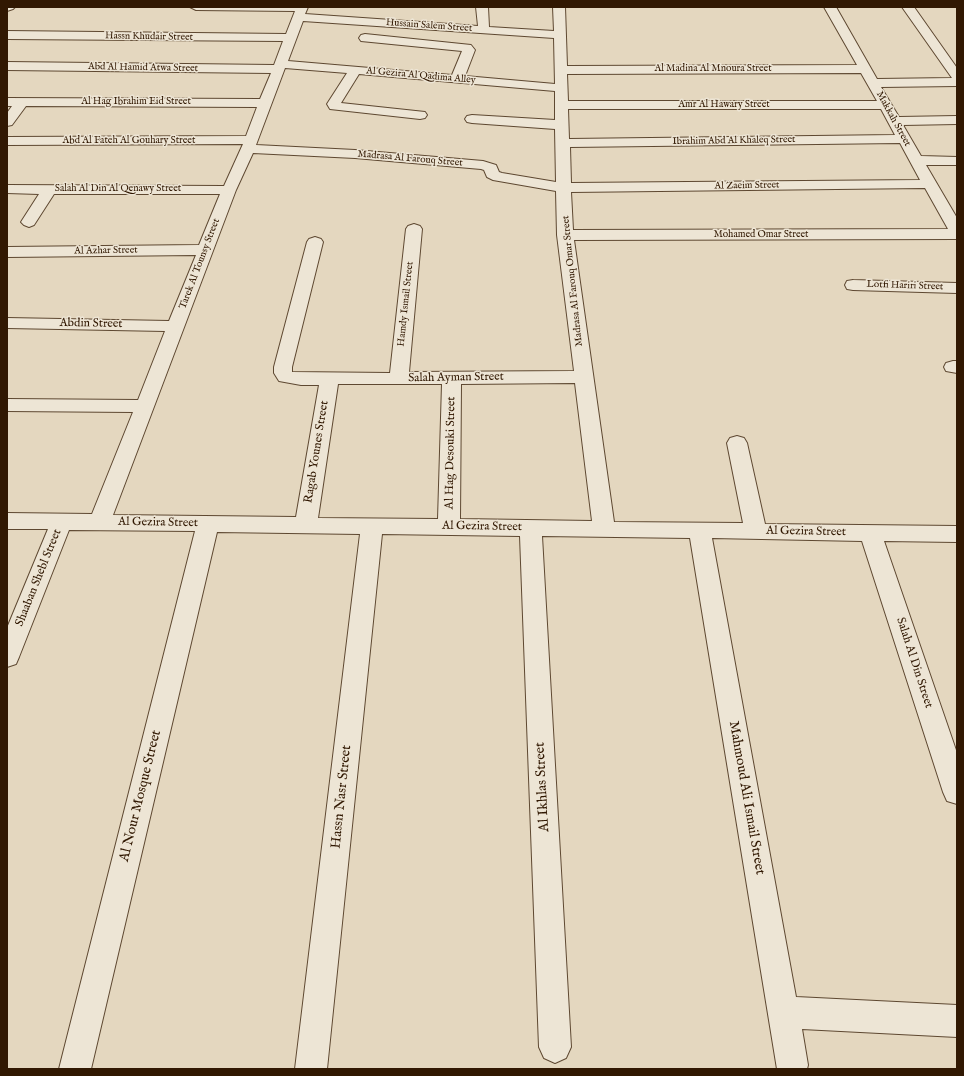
<!DOCTYPE html>
<style>
body{margin:0}
#map{position:relative;width:964px;height:1076px;overflow:hidden;background:#e4d7bf;font-family:"IM FELL English",serif}
canvas{display:block}
.frame{position:absolute;inset:0;border:8px solid #311802;pointer-events:none}
</style>
<div id="map">
<canvas width="964" height="1076"></canvas>
<div class="frame"></div>
</div>
<script>
const ctx = document.querySelector('canvas').getContext('2d');
ctx.lineJoin = 'round';
const shape = rows => new Path2D(rows.map(r => 'M' + r).join(''));
function trace(path, color, width, dash) { ctx.strokeStyle = color; ctx.lineWidth = width; ctx.lineCap = dash ? 'butt' : 'round'; ctx.setLineDash(dash || []); ctx.stroke(path); }
function fillPath(path, color) { ctx.fillStyle = color; ctx.fill(path, 'evenodd'); }
function write(font, color, halo, rows, align = 'center') {
  ctx.font = font + ' "IM FELL English",serif'; ctx.lineWidth = 3; ctx.setLineDash([]); ctx.textBaseline = 'middle'; ctx.strokeStyle = halo; ctx.fillStyle = color; for (const [text, x, y, turn = 0] of rows) {
    ctx.save(); ctx.translate(x, y); ctx.rotate((+turn || 0) * Math.PI / 180); ctx.textAlign = isNaN(turn) ? turn : align; if (halo) ctx.strokeText(text, 0, 0); ctx.fillText(text, 0, 0); ctx.restore();
  }
}
const street = shape([
 [7,7,15,7,13,9,7,11,7,7],
 [190,7,308,7,305,14,478,26,476,7,488,7,489,27,554,31,553,7,565,7,567,66,857,65,824,7,836,7,877,79,952,78,902,7,914,7,957,68,957,86,881,87,899,117,957,116,957,124,903,125,921,156,957,157,957,165,926,165,957,218,957,239,574,240,614,522,743,523,727,443,730,438,737,436,744,438,747,443,765,524,957,526,957,542,884,541,957,753,957,804,947,801,943,792,862,541,712,538,796,997,957,1005,957,1037,802,1029,808,1065,807,1069,777,1069,690,538,542,536,571,1047,566,1058,555,1063,544,1058,539,1047,520,536,382,534,327,1069,295,1069,360,534,217,532,91,1069,59,1069,195,531,69,530,19,657,16,664,7,667,7,628,48,529,7,529,7,513,92,514,133,412,7,411,7,399,138,400,165,331,7,328,7,318,169,321,196,255,7,257,7,247,199,245,220,194,54,194,34,225,29,227,24,225,21,222,39,194,7,193,7,185,224,186,243,144,7,145,7,137,246,136,257,107,26,106,12,125,7,126,7,113,12,106,7,106,7,98,260,99,271,73,7,70,7,62,274,65,283,41,7,39,7,31,286,34,295,11,196,10,190,7],
 [303,21,554,38,555,84,465,76,475,50,471,45,365,34,361,35,359,38,361,41,462,51,452,75,288,61,303,21],
 [285,68,347,73,327,104,330,109,420,119,425,118,427,115,425,112,341,103,359,74,555,91,555,120,472,115,467,116,465,119,467,122,472,123,555,129,556,182,502,173,499,172,496,165,483,161,355,150,256,145,285,68],
 [861,73,877,101,568,101,567,74,861,73],
 [568,109,881,109,895,135,569,139,568,109],
 [900,143,920,180,571,183,570,147,900,143],
 [253,153,355,158,481,169,484,170,487,177,493,180,556,191,557,235,574,371,409,372,422,229,420,226,414,224,408,226,406,229,390,373,292,372,292,367,323,242,321,239,315,237,309,239,307,242,274,367,274,373,279,381,301,385,319,385,296,517,113,515,236,190,253,153],
 [925,188,948,229,573,230,571,192,925,188],
 [575,383,592,521,460,519,461,384,575,383],
 [338,384,442,384,438,519,318,518,338,384],
 [853,280,957,283,957,293,853,290,847,289,845,285,847,281,853,280],
 [953,361,957,361,957,373,946,371,944,367,946,363,953,361]
]);
const farStreetnames = [
 ["Hussain Salem Street",429,26,4],
 ["Hassn Khudair Street",149,37,1],
 ["Abd Al Hamid Atwa Street",143,68,1],
 ["Al Madina Al Mnoura Street",713,69],
 ["Al Gezira Al Qadima Alley",421,76,5],
 ["Al Hag Ibrahim Eid Street",136,102],
 ["Amr Al Hawary Street",724,105],
 ["Makkah Street",893,119,61],
 ["Abd Al Fateh Al Gouhary Street",129,141],
 ["Ibrahim Abd Al Khaleq Street",734,141,-1],
 ["Madrasa Al Farouq Street",410,159,5],
 ["Al Zaeim Street",747,186,-1],
 ["Salah Al Din Al Qenawy Street",118,189],
 ["Mohamed Omar Street",761,235],
 ["Al Azhar Street",106,251,-1],
 ["Tarek Al Tounsy Street",200,264,-69],
 ["Madrasa Al Farouq Omar Street",573,281,-96],
 ["Lotfi Hariri Street",905,286,2],
 ["Hamdy Ismail Street",406,304,-84]
];
const streetNames = [
 ["Abdin Street",91,324,1],
 ["Salah Ayman Street",456,378,-1],
 ["Ragab Younes Street",317,452,-81],
 ["Al Hag Desouki Street",451,453,-89],
 ["Al Gezira Street",158,523,1],
 ["Al Gezira Street",482,527,1],
 ["Al Gezira Street",806,532,1],
 ["Shaaban Shebl Street",39,578,-68],
 ["Salah Al Din Street",914,663,72]
];
const nearStreetnames = [
 ["Al Ikhlas Street",543,787,-93],
 ["Al Nour Mosque Street",141,796,-76],
 ["Hassn Nasr Street",342,797,-84],
 ["Mahmoud Ali Ismail Street",746,798,80]
];
trace(street, '#5e4831', 2);
fillPath(street, '#ede5d5');
write('10px', '#311802', '#ede5d5', farStreetnames);
write('12px', '#311802', '#ede5d5', streetNames);
write('14px', '#311802', '#ede5d5', nearStreetnames);
</script>
